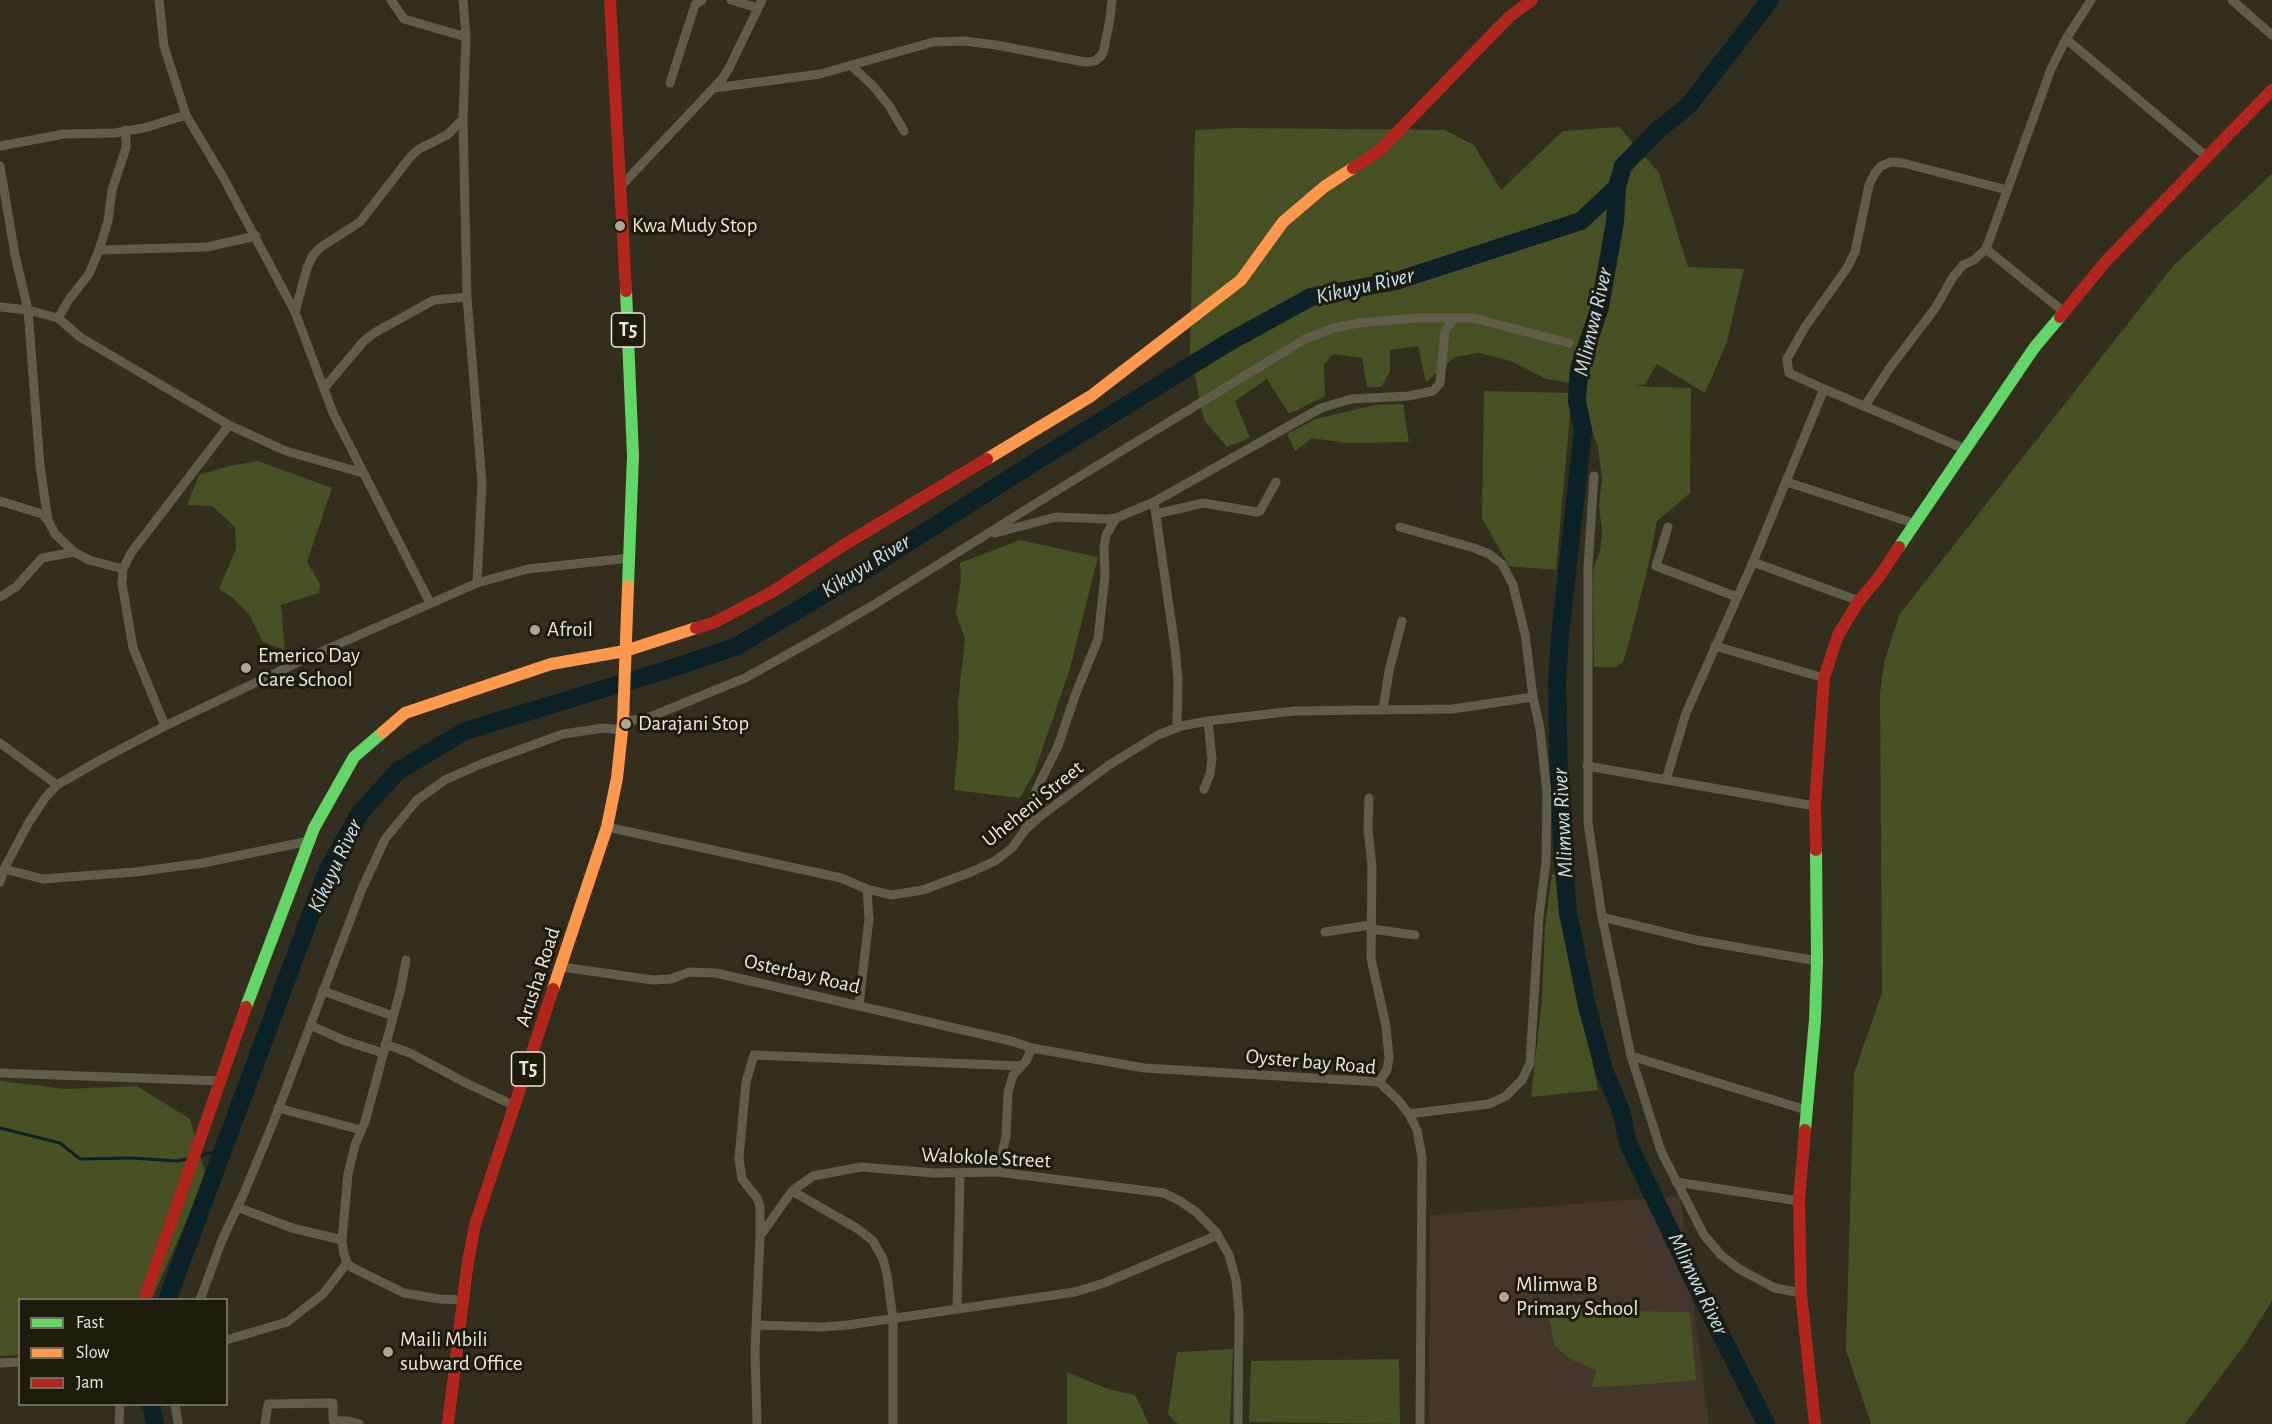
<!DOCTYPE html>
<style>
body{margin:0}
#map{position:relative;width:2272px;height:1424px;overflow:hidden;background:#342e1e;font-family:"Alegreya Sans",sans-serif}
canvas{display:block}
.legend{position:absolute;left:18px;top:1298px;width:210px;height:108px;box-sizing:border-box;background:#1f1b0e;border:2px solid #716d5e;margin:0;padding:8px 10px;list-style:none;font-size:18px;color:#ece7d6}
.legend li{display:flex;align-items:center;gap:12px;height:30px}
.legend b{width:30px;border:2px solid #716d5e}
</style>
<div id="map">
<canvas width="2272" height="1424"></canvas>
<ul class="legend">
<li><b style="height:8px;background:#63d668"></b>Fast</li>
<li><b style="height:8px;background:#ff974d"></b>Slow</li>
<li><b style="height:8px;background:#b3261e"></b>Jam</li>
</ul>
</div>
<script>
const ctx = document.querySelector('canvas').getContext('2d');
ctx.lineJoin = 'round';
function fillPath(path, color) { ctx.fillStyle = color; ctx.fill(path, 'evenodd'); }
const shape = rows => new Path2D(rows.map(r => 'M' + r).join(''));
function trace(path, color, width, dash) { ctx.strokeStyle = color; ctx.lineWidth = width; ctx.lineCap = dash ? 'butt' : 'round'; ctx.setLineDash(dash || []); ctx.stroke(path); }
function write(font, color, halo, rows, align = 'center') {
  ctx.font = font + ' "Alegreya Sans",sans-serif'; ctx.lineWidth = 6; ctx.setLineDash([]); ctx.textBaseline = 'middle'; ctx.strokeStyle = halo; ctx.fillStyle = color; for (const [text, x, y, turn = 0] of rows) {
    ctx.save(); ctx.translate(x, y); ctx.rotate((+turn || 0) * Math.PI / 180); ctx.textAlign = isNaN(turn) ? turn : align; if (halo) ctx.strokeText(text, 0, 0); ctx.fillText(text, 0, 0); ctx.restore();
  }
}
const education = shape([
 [1680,1196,1709,1424,1429,1424,1430,1215]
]);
const green = shape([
 [1619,127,1659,173,1688,267,1744,269,1727,342,1705,393,1657,364,1645,384,1635,386,1691,388,1690,493,1657,521,1648,567,1631,636,1623,662,1616,667,1594,667,1593,582,1594,566,1600,552,1602,532,1599,506,1602,478,1598,447,1586,412,1585,385,1546,379,1511,361,1479,353,1455,357,1426,382,1418,346,1390,350,1390,372,1381,387,1367,387,1362,358,1333,354,1324,365,1325,396,1289,414,1267,379,1235,401,1250,438,1227,447,1204,420,1190,352,1195,130,1235,128,1445,130,1474,145,1501,190,1563,131],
 [2272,174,2272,1301,2245,1344,2185,1424,1871,1424,1846,1350,1854,1073,1882,993,1880,694,1884,663,1899,615,2173,266],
 [1484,391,1572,393,1556,570,1509,566,1482,518],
 [1403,404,1409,442,1346,443,1312,438,1295,451,1287,434,1316,419,1375,405],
 [258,461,332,488,307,562,320,584,319,593,281,605,285,650,263,642,249,614,233,598,219,589,236,549,235,527,212,506,187,505,199,475,229,466],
 [1020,540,1098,557,1069,672,1034,773,1020,798,954,790,959,736,958,702,965,639,956,613,961,580,960,563],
 [1552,874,1559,875,1568,940,1598,1090,1531,1097,1542,1000,1545,927],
 [0,1081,66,1089,137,1086,190,1119,206,1176,152,1299,20,1300,19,1355,0,1356],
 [1547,1310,1690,1312,1696,1380,1623,1386,1592,1387,1596,1370,1570,1359,1555,1346],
 [1233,1349,1230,1424,1178,1424,1168,1414,1177,1352],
 [1399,1359,1400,1424,1249,1422,1251,1361],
 [1067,1372,1108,1389,1135,1395,1149,1424,1067,1424]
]);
const stream = shape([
 [0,1128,60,1143,80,1159,132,1158,177,1161,188,1159],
 [198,1156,222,1150]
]);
const river = shape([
 [1617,187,1615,222,1600,307,1579,369,1577,401,1583,430,1560,636,1557,682,1559,780,1563,858,1568,913,1587,1006,1604,1070,1621,1111,1628,1143,1693,1279,1766,1424],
 [167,1300,327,871,360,813,398,771,465,731,679,666,737,646,870,567,1035,462,1229,342,1311,297,1396,281,1581,221,1617,187,1623,166,1658,130,1689,105,1770,0],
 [151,1404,155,1424]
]);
const street = shape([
 [159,0,164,46,186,115,223,177,295,312,333,413,430,603],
 [391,0,404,19,466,37],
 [463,0,466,37,463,119,467,297,482,483,477,583],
 [731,0,758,8],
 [2232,0,2272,35],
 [2066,39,2207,157],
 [852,66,874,87,890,107,904,131],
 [670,83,695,5,702,0],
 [714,88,820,74,933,42,964,41,996,45,1085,62,1095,61,1102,55,1104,49,1110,19,1112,0],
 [0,146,64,134,114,133,144,128,186,115],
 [0,166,15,255,28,310,40,466,48,520],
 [621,186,722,79,729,68,762,0],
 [1986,249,2064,312],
 [99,250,207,247,256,236],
 [0,307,28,310,58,318,80,337,229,425,286,451,363,473],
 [295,312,307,268,313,255,321,247,360,222,411,156,419,149,447,135,463,119],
 [58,318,70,298,89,274,99,250,108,221,112,190,126,148,126,130],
 [325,387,363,342,374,333,434,300,467,297],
 [1824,389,1789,373,1787,359,1805,327,1847,268,1855,252,1869,185,1875,173,1881,166,1891,162,1903,163,2007,190],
 [1865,406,1889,369,1936,307,1953,277,1963,265,1974,260,1986,249,2051,69,2066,39,2091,0],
 [1594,476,1588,567,1588,823,1602,917,1631,1056,1661,1151,1704,1235,1721,1255,1739,1269,1775,1288,1801,1293],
 [1787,482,1916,524],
 [0,501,42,514,48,520,55,534,74,552,89,560,123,569],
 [1154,502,1175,648,1178,679,1177,728],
 [1156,514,1203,503,1257,512,1260,511,1276,482],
 [1400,527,1474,548,1489,554,1502,564,1513,585,1525,634,1533,697,1540,729,1547,793,1546,862,1539,916,1530,1063,1522,1080,1506,1096,1489,1104,1409,1114],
 [1668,527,1656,566,1737,597],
 [995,533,1056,517,1106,519,1116,518,1154,502,1321,408,1351,399,1408,396,1433,391,1440,383,1445,331,1454,318],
 [1753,562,1859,601],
 [0,597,16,587,42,558,74,552],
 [1715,646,1824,678],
 [1383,709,1389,671,1402,621],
 [623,722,650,717,745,678,817,638,875,604,1051,494,1305,339,1334,328,1359,323,1416,318,1473,318,1569,343],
 [165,726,133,648,122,584,123,569,131,553,229,425],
 [0,743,57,785],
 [1587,766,1815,806],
 [1666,780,1686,713,1753,562,1824,389,1965,449],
 [1204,789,1210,774,1212,759,1208,721],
 [1369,798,1368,828,1372,867,1371,959,1386,1026,1389,1058,1387,1070,1379,1082],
 [607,827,841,878,867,889,891,895,923,890,971,872,995,861,1012,848,1025,830,1042,815,1109,765,1158,735,1181,726,1208,721,1294,711,1452,709,1533,697],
 [1025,830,1036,790,1058,746,1076,693,1098,639,1105,576,1104,547,1106,535,1116,518],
 [4,869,43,879,135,872,203,863,309,841],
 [0,882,4,869,29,822,45,798,57,785,102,759,165,726,307,658,477,583,528,569,630,558],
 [1602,917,1696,940,1817,961],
 [1371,929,1415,935],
 [1325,932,1370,925],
 [406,960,401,988,365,1122,355,1145,348,1174,342,1240,344,1254,347,1263,353,1268,404,1293,439,1299,464,1300],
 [562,967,653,980,671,979,689,972,716,973,1011,1041,1032,1048,1144,1068,1379,1082,1398,1100,1409,1114,1417,1130,1422,1157,1420,1424],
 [323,991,393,1016],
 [859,1005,869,919,867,889],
 [310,1025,343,1040,383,1053],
 [385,1044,410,1053,464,1082,515,1106],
 [1631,1056,1806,1110],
 [0,1073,221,1081],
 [278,1108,361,1130],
 [998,1172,1006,1136,1008,1092,1013,1075,1026,1061,1032,1048],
 [1676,1182,1799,1201],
 [792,1191,858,1229,873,1241,883,1259,887,1275,893,1319,893,1424],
 [237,1207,292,1228,342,1240],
 [760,1233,760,1206,757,1198,742,1179,739,1158,746,1082,754,1055,1021,1066],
 [200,1300,222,1240,245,1191,275,1118,362,889,385,839,417,800,445,780,481,764,563,734,604,728,622,730],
 [957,1308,960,1173],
 [756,1325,823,1327,848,1325,1075,1292,1104,1283,1218,1235],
 [226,1340,287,1322,323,1294,347,1263],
 [0,1363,20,1362],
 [175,1404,178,1424],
 [119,1424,120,1404],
 [265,1424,268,1404,333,1403,333,1421,349,1421,359,1424],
 [757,1424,755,1350,760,1236,792,1191,813,1176,861,1167,934,1173,998,1172,1164,1193,1180,1201,1196,1212,1216,1232,1229,1255,1236,1280,1239,1313,1238,1424]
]);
const fast = shape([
 [626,291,633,456,628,586],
 [1899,547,2034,348,2060,317],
 [246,1007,314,828,354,757,383,732],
 [1805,1130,1815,1020,1817,961,1816,850]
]);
const slow = shape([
 [987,459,1091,396,1241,280,1283,222,1324,187,1353,168],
 [383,732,405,713,551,664,625,651,696,628],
 [553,989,607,827,617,778,623,722,628,586]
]);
const jam = shape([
 [610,0,626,291],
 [1353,168,1379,151,1509,17,1532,0],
 [2060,317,2107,260,2272,90],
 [696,628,713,623,772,592,847,543,987,459],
 [1816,850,1815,806,1824,678,1838,635,1859,601,1879,577,1899,547],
 [1805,1130,1799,1201,1801,1293,1815,1424],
 [144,1300,246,1007],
 [448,1424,467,1268,475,1225,553,989]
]);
const markers = [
 [620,226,6,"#aca696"],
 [535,630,6,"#aca696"],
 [246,668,6,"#aca696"],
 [626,724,6,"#aca696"],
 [1504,1297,6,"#aca696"],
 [388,1352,6,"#aca696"]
];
const shields = [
 [628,330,33],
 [528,1069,33]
];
const shieldNames = [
 ["T5",628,330],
 ["T5",528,1069]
];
const poiNames = [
 ["Kwa Mudy Stop",632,226],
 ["Afroil",547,630],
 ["Emerico Day",258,656],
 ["Care School",258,680],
 ["Darajani Stop",638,724],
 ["Mlimwa B",1516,1285],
 ["Primary School",1516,1309],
 ["Maili Mbili",400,1340],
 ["subward Office",400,1364]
];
const streetNames = [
 ["Uheheni Street",1033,804,-39],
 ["Osterbay Road",802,974,13],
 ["Arusha Road",538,977,-72],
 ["Oyster bay Road",1311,1062,5],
 ["Walokole Street",986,1158,3]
];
const waterNames = [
 ["Kikuyu River",1365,286,-13],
 ["Mlimwa River",1593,322,-77],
 ["Kikuyu River",866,566,-32],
 ["Mlimwa River",1563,823,-93],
 ["Kikuyu River",335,866,-65],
 ["Mlimwa River",1698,1284,64]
];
fillPath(education, '#46352c');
fillPath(green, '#475123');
trace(stream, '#0b2229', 3);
trace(river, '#0b2229', 18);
trace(street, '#625c4b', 9);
trace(fast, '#63d668', 12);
trace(slow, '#ff974d', 12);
trace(jam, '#b3261e', 12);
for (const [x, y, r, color] of markers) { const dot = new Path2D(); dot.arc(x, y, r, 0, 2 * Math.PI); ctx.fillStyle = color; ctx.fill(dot); trace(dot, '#1f1b0e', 2); }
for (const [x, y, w] of shields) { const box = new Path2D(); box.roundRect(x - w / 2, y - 17, w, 34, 4.5); ctx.fillStyle = '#1f1b0e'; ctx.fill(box); trace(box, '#ece7d6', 1.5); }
write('bold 20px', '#ece7d6', null, shieldNames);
write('21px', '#ece7d6', '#1f1b0e', poiNames, 'left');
write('21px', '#ece7d6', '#1f1b0e', streetNames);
write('italic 22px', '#bde5f6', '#1f1b0e', waterNames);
</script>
